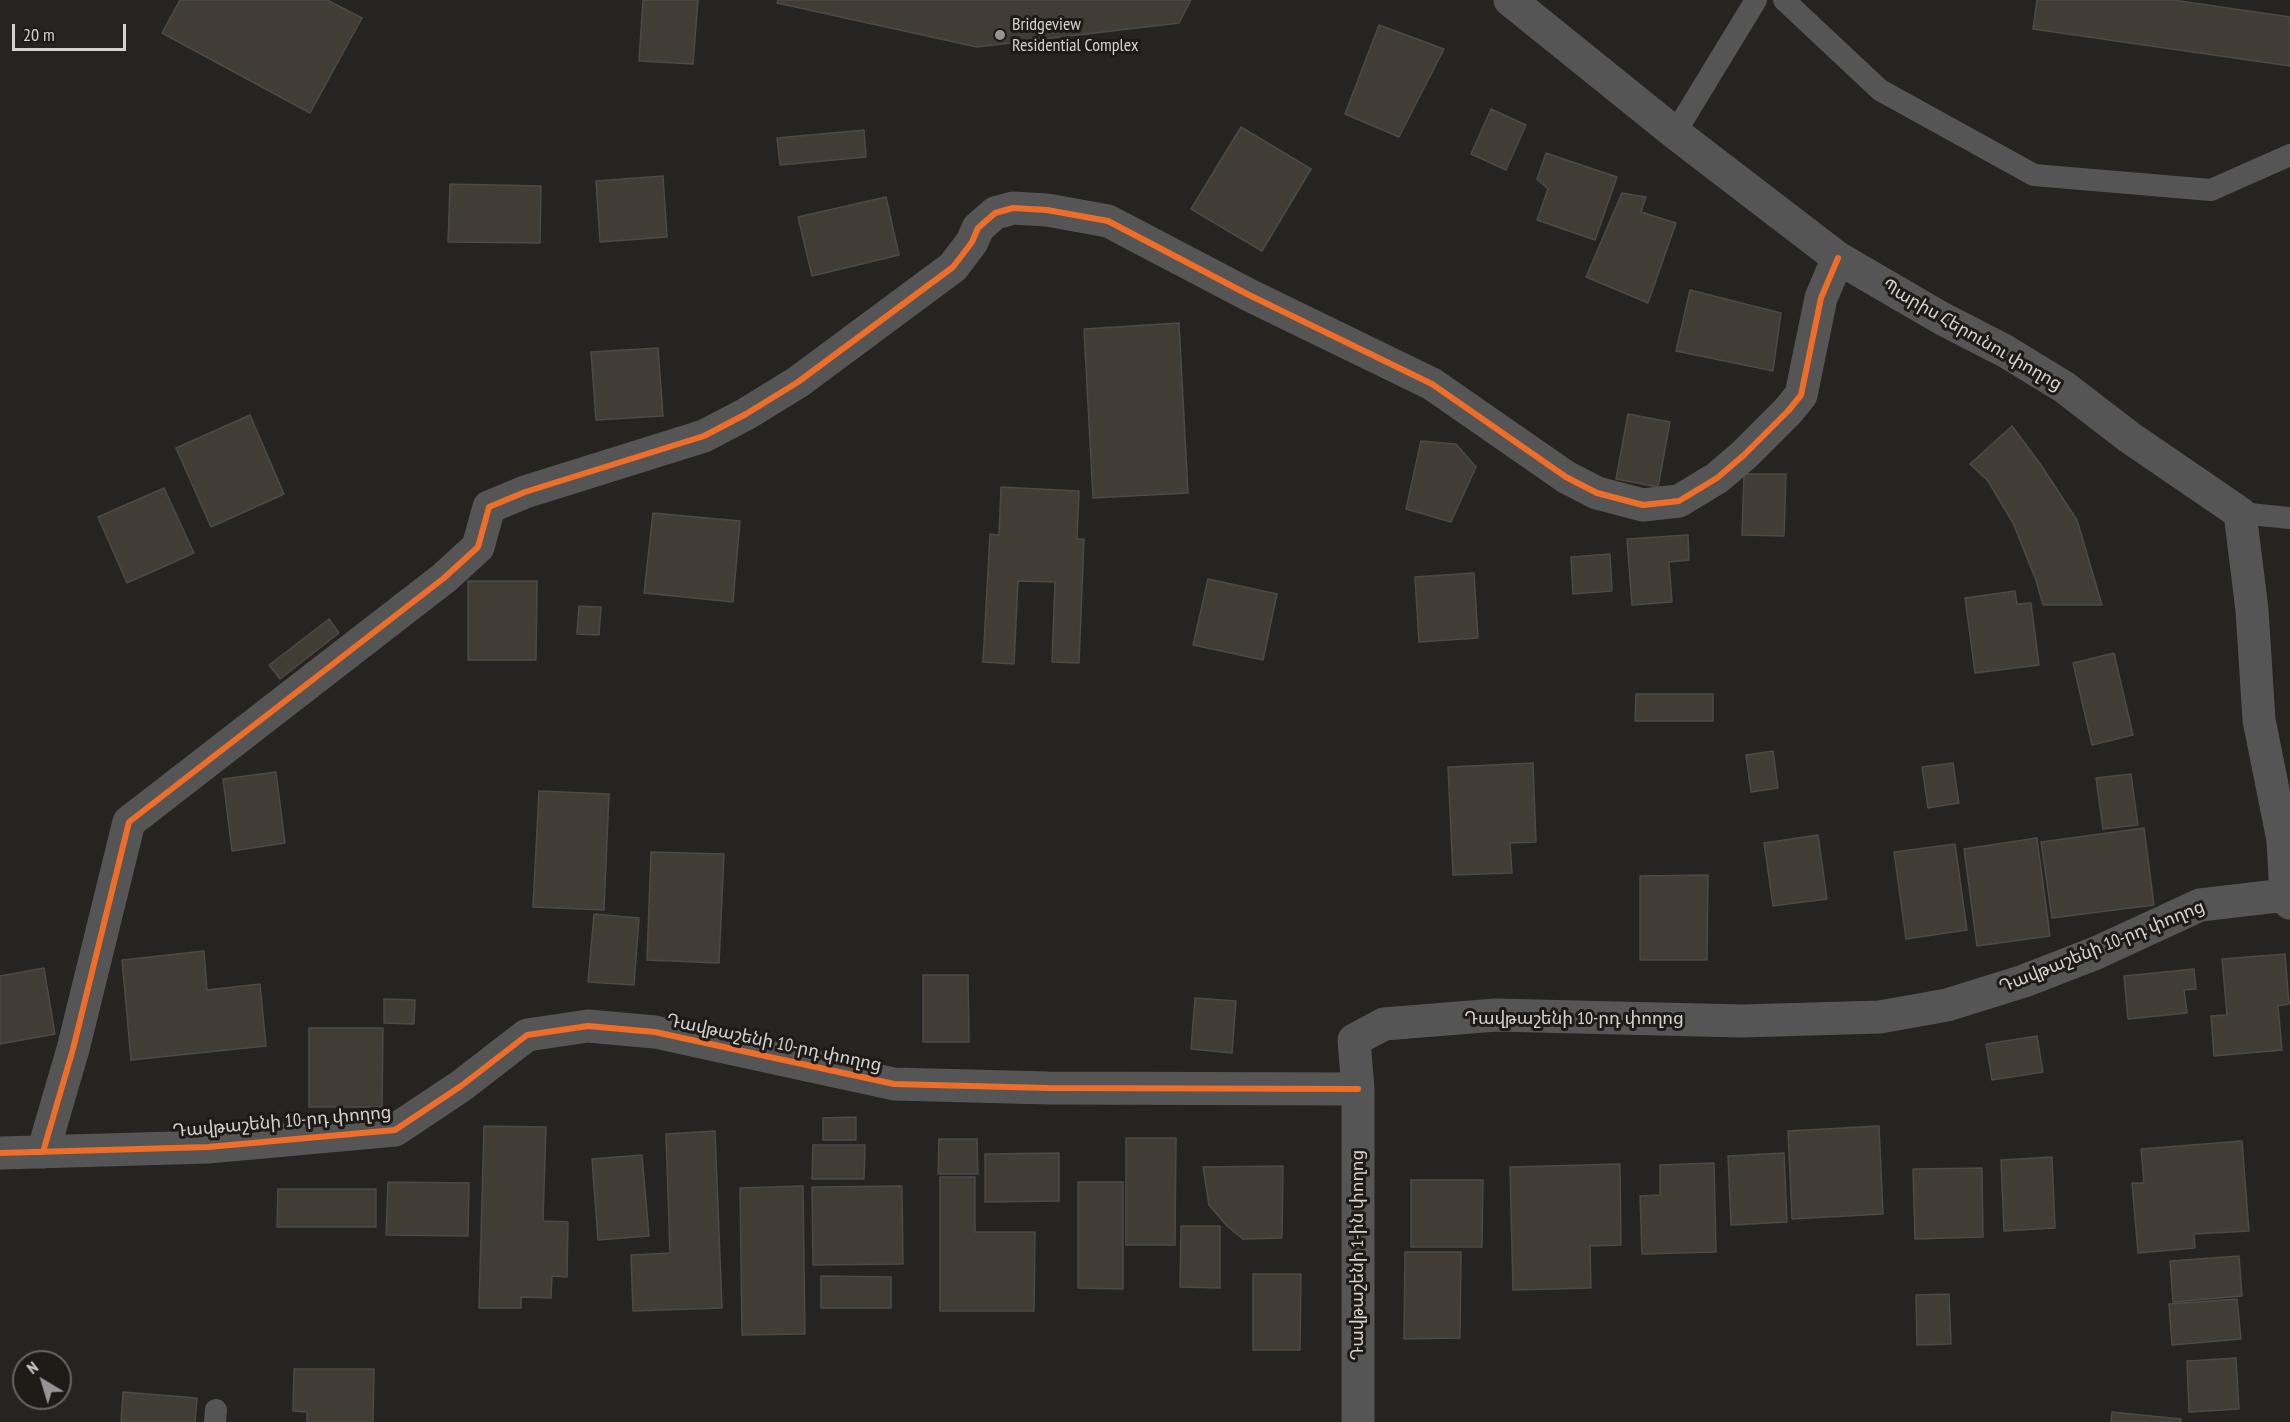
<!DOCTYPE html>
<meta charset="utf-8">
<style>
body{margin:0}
#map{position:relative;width:2290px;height:1422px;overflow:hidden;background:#262421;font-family:"PT Sans Narrow",sans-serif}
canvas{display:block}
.north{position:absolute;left:12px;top:1350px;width:60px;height:60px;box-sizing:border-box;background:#1e1b17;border:2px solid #676461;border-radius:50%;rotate:322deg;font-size:16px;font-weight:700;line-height:24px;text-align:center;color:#d4d2d0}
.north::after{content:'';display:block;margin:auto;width:21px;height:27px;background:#979593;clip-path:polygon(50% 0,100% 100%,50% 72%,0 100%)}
.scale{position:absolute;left:12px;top:24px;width:114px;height:27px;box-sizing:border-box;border:3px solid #d4d2d0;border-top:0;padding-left:8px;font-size:18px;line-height:21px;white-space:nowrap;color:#d4d2d0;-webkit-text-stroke:4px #1e1b17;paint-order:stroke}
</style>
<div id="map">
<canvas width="2290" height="1422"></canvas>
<div class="north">N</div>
<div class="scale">20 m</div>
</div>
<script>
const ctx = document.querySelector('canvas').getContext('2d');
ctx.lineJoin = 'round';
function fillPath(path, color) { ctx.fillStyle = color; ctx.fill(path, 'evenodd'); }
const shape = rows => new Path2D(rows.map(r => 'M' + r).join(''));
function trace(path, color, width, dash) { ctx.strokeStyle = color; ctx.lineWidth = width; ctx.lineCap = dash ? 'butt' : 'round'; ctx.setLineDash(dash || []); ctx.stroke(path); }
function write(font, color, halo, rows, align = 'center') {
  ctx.font = font + ' "PT Sans Narrow","Noto Sans Armenian",sans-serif'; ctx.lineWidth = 6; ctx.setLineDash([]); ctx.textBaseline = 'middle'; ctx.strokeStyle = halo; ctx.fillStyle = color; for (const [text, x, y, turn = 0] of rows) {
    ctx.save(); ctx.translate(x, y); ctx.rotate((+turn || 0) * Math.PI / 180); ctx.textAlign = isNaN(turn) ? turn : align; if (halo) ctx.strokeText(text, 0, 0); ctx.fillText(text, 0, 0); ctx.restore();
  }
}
const building = shape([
 [180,0,327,0,362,18,310,113,162,33,180,0],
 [643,0,698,0,693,64,639,61,643,0],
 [778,0,1191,0,1179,23,977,47,777,3,778,0],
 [2037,0,2173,0,2290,17,2290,66,2033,29,2037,0],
 [1379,25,1444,49,1399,137,1345,114,1379,25],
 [1491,109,1526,125,1506,170,1471,154,1491,109],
 [1241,127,1311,169,1262,251,1191,209,1241,127],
 [864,130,866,157,780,165,777,138,864,130],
 [1546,153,1617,177,1595,240,1537,220,1548,189,1537,179,1546,153],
 [663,176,667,237,600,242,596,181,663,176],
 [450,184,541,186,540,243,448,242,450,184],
 [1622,193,1646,197,1641,212,1676,223,1648,303,1586,277,1622,193],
 [886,197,899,255,812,276,798,217,886,197],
 [1690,290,1781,313,1773,371,1676,351,1690,290],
 [1179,323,1188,493,1093,498,1084,329,1179,323],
 [658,348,663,416,596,420,591,352,658,348],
 [1628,414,1670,422,1658,487,1616,479,1628,414],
 [250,415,284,494,211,527,176,448,250,415],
 [2012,426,2041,465,2077,520,2102,605,2043,605,2036,580,2013,523,1988,481,1970,464,2012,426],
 [1421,441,1456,444,1476,467,1451,522,1406,509,1421,441],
 [1744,474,1786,474,1784,536,1742,535,1744,474],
 [1001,487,1079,491,1077,539,1084,539,1079,663,1052,662,1055,582,1018,581,1014,664,983,662,990,534,999,535,1001,487],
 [164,488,194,553,127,583,98,517,164,488],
 [653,513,740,521,733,602,644,593,653,513],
 [1688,535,1689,560,1669,562,1672,602,1632,605,1627,539,1688,535],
 [1610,554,1612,591,1573,594,1571,557,1610,554],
 [1474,573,1478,638,1419,642,1415,577,1474,573],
 [1208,579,1277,594,1263,660,1193,645,1208,579],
 [468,581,537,581,536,660,468,660,468,581],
 [2015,591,2017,604,2031,603,2039,665,1975,673,1965,598,2015,591],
 [579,606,601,607,599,635,577,634,579,606],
 [329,619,339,633,280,679,269,665,329,619],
 [2114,653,2133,735,2092,745,2073,663,2114,653],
 [1636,694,1713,694,1713,721,1635,721,1636,694],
 [1773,751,1778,788,1751,792,1746,755,1773,751],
 [1533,763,1536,842,1510,843,1512,873,1453,875,1448,767,1533,763],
 [1953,763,1959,803,1928,808,1922,767,1953,763],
 [276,772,285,843,232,851,223,779,276,772],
 [2131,774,2138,825,2103,829,2096,778,2131,774],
 [539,791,609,794,604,910,533,907,539,791],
 [2144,828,2154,905,2052,918,2041,842,2144,828],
 [1818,835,1827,899,1773,906,1764,843,1818,835],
 [2037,838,2050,936,1977,946,1964,849,2037,838],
 [1955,844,1967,930,1906,939,1894,852,1955,844],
 [651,852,724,854,719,963,647,960,651,852],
 [1708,875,1707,960,1640,960,1640,876,1708,875],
 [594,914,639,918,634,985,588,982,594,914],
 [204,951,207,990,260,984,266,1046,131,1060,122,960,204,951],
 [2285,954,2289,1004,2278,1006,2282,1050,2214,1056,2211,1016,2227,1015,2222,959,2285,954],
 [44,968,55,1034,0,1044,0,976,44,968],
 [2194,969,2196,989,2184,990,2187,1013,2128,1019,2124,976,2194,969],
 [923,975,968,975,969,1042,923,1042,923,975],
 [1195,998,1236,1001,1232,1053,1191,1049,1195,998],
 [384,999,415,1000,414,1024,384,1023,384,999],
 [309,1028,383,1028,382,1107,309,1107,309,1028],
 [2037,1036,2043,1072,1992,1080,1986,1044,2037,1036],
 [856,1117,856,1140,823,1140,823,1118,856,1117],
 [484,1126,546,1127,543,1221,568,1222,567,1277,552,1276,551,1298,521,1297,521,1308,479,1308,484,1126],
 [1879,1126,1883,1214,1792,1219,1788,1131,1879,1126],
 [715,1131,722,1308,633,1311,631,1255,670,1253,666,1134,715,1131],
 [1126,1138,1176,1138,1175,1245,1126,1245,1126,1138],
 [939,1139,977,1139,978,1174,938,1174,939,1139],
 [2242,1141,2249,1231,2194,1234,2195,1248,2138,1253,2132,1183,2144,1183,2141,1149,2242,1141],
 [813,1145,865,1145,864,1179,812,1179,813,1145],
 [1059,1153,1059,1201,985,1202,985,1154,1059,1153],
 [1784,1153,1787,1222,1731,1225,1728,1156,1784,1153],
 [642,1155,649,1236,598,1240,592,1159,642,1155],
 [2052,1157,2055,1228,2004,1231,2001,1160,2052,1157],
 [1714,1163,1716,1252,1642,1254,1640,1196,1660,1195,1660,1165,1714,1163],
 [1620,1164,1621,1245,1590,1246,1591,1288,1513,1290,1510,1167,1620,1164],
 [1283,1166,1282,1238,1243,1239,1227,1226,1209,1205,1203,1167,1283,1166],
 [1982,1168,1983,1237,1915,1239,1913,1169,1982,1168],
 [940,1177,975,1177,975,1232,1035,1232,1034,1311,940,1311,940,1177],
 [1411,1180,1483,1180,1482,1247,1411,1247,1411,1180],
 [388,1182,469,1183,468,1236,386,1235,388,1182],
 [1078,1182,1123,1182,1123,1289,1078,1288,1078,1182],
 [803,1186,805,1334,742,1335,740,1188,803,1186],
 [902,1186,903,1264,813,1265,812,1187,902,1186],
 [278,1189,376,1189,376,1227,277,1227,278,1189],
 [1181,1226,1220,1226,1220,1288,1180,1287,1181,1226],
 [1405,1252,1461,1252,1460,1338,1404,1339,1405,1252],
 [2239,1256,2242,1296,2173,1302,2170,1261,2239,1256],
 [1253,1274,1301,1274,1300,1350,1253,1350,1253,1274],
 [821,1276,891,1277,891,1308,821,1308,821,1276],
 [1949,1294,1951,1344,1917,1345,1916,1295,1949,1294],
 [2237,1299,2241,1339,2172,1345,2169,1304,2237,1299],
 [2236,1358,2239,1409,2189,1412,2187,1361,2236,1358],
 [294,1369,374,1369,373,1422,307,1422,307,1412,293,1411,294,1369],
 [123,1392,197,1398,195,1422,121,1422,123,1392],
 [2112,1412,2181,1419,2181,1422,2111,1422,2112,1412]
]);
const service = shape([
 [1784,0,1880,90,2034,175,2211,190,2290,155],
 [1675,133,1756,0],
 [2240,513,2290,518],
 [215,1422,216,1410]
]);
const minor = shape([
 [1510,0,1675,133,1838,258,1941,318,2005,351,2064,387,2129,437,2240,513,2252,610,2259,720,2283,840,2286,895,2290,903],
 [43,1152,73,1049,129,822,444,578,478,547,489,507,525,492,704,436,746,414,798,382,953,267,972,242,978,228,995,213,1013,208,1047,210,1108,221,1249,295,1432,384,1566,477,1597,493,1643,505,1679,501,1717,478,1744,455,1788,411,1801,395,1821,298,1838,258],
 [0,1153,208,1147,395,1130,461,1086,527,1035,588,1026,655,1032,894,1084,1048,1088,1358,1089],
 [1358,1422,1358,1089,1354,1040,1384,1024,1496,1015,1742,1021,1880,1017,1947,1005,2024,981,2096,953,2200,905,2286,895]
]);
const cycleway = shape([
 [43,1152,73,1049,129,822,444,578,478,547,489,507,525,492,704,436,746,414,798,382,953,267,972,242,978,228,995,213,1013,208,1047,210,1108,221,1249,295,1432,384,1566,477,1597,493,1643,505,1679,501,1717,478,1744,455,1788,411,1801,395,1821,298,1838,258],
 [0,1153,208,1147,395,1130,461,1086,527,1035,588,1026,655,1032,894,1084,1048,1088,1358,1089]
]);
const markers = [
 [1000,35,6,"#979593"]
];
const poiNames = [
 ["Bridgeview",1012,25],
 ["Residential Complex",1012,46]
];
const streetNames = [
 ["Պարիս Հերունու փողոց",1972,335,30],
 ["Դավթաշենի 10-րդ փողոց",2102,947,-22],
 ["Դավթաշենի 10-րդ փողոց",1574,1019],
 ["Դավթաշենի 10-րդ փողոց",774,1043,12],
 ["Դավթաշենի 10-րդ փողոց",282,1122,-5],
 ["Դավթաշենի 1-ին փողոց",1358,1255,-90]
];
fillPath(building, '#423d34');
trace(building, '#4b4a48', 1.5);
trace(service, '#565555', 22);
trace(minor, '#565555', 33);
trace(cycleway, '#ee6e29', 6);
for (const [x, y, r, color] of markers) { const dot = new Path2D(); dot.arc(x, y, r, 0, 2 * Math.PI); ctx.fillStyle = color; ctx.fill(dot); trace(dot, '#1e1b17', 2); }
write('18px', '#d4d2d0', '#1e1b17', poiNames, 'left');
write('18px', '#d4d2d0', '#1e1b17', streetNames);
</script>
